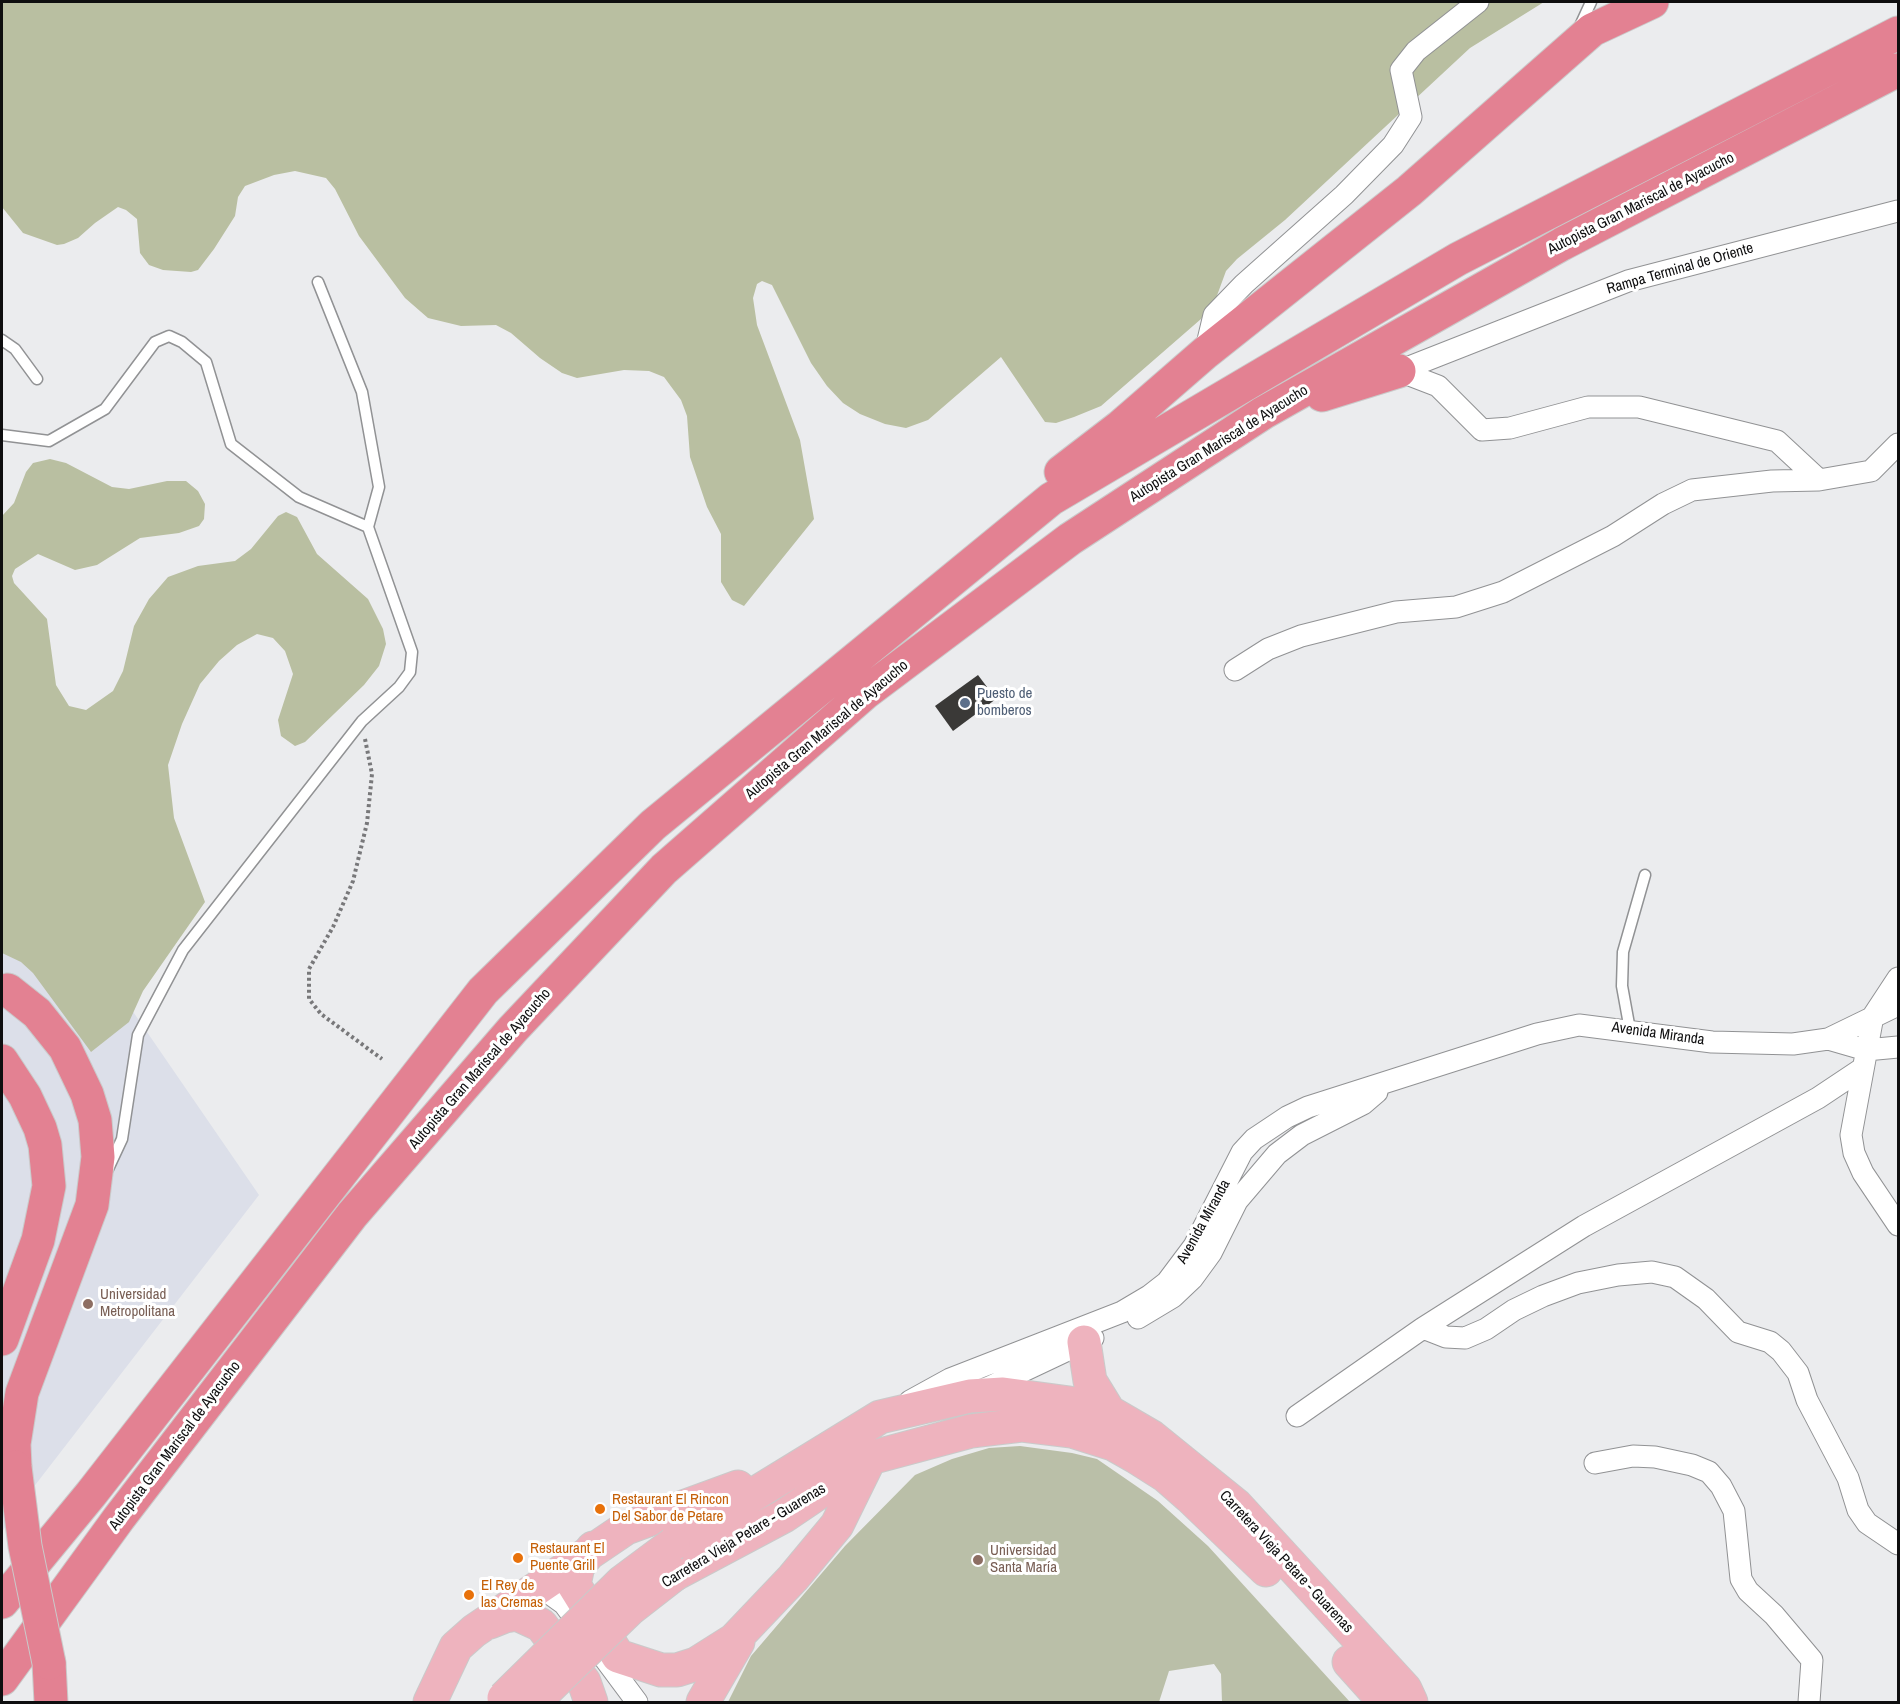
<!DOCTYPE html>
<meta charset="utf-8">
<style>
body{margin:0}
#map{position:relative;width:1900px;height:1704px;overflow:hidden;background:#ebecee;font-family:"Archivo Narrow",sans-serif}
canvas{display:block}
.frame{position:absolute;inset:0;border:3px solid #0e0e0f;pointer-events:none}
</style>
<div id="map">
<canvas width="1900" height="1704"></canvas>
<div class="frame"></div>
</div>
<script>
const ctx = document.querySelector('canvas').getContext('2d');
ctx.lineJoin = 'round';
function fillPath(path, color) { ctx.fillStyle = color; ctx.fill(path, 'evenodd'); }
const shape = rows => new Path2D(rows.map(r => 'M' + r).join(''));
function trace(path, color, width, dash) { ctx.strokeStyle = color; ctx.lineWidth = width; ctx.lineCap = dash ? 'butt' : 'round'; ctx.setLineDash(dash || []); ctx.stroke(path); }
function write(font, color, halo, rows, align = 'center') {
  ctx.font = font + ' "Archivo Narrow",sans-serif'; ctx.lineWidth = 6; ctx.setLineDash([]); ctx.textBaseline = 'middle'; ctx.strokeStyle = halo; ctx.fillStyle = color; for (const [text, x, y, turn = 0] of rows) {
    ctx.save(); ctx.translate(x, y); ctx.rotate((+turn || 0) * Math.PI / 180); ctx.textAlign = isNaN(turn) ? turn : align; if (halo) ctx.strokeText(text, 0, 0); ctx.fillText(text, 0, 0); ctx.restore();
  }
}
const built = shape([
 [2,880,81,936,259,1195,19,1506,2,1532]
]);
const green = shape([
 [1020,1446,1072,1453,1097,1459,1158,1501,1208,1546,1350,1702,1222,1702,1221,1674,1214,1664,1169,1671,1159,1702,728,1702,751,1656,845,1546,915,1475,952,1459,989,1448]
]);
const forest = shape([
 [2,2,1544,2,1470,48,1285,220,1237,259,1226,271,1215,301,1201,319,1101,406,1074,417,1056,423,1045,422,1001,357,928,420,906,428,885,424,860,414,843,403,827,386,811,363,772,285,762,281,757,284,753,298,757,325,800,440,814,519,744,606,732,600,721,582,721,534,707,507,690,457,687,416,681,400,664,377,649,371,624,370,577,378,562,373,540,358,511,333,496,325,461,326,428,318,405,298,359,236,335,189,326,178,295,171,274,175,245,186,238,197,235,216,214,249,198,270,191,272,163,270,149,265,140,253,137,219,126,210,118,207,95,223,78,238,64,244,57,245,23,233,2,207],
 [50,459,66,463,112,487,129,489,167,481,186,481,198,491,205,504,204,519,199,526,179,533,140,538,97,565,75,570,38,554,15,569,12,576,14,583,47,619,56,685,69,706,86,710,113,691,123,671,134,626,149,599,168,577,198,566,235,561,251,549,278,516,286,512,297,517,317,554,368,599,383,629,386,644,379,666,364,685,305,742,295,746,281,736,278,720,293,674,285,651,273,638,257,634,237,645,219,661,200,684,182,724,168,765,174,818,205,902,143,991,129,1022,91,1052,33,973,21,962,2,953,2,516,14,503,26,472,33,463]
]);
const building = shape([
 [978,675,996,699,953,731,935,706]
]);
const path = shape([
 [365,739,372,774,367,823,353,881,333,927,309,969,309,999,321,1014,382,1059]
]);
const lane = shape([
 [1580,26,1591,2],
 [318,282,362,392,379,487,368,527],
 [2,340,15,349,37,379],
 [2,435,49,441,105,409,155,342,169,336,182,342,206,362,231,444,299,497,368,527,412,652,410,672,399,687,362,721,183,950,138,1035,122,1139,108,1169],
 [1630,1030,1622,986,1623,952,1645,875]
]);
const street = shape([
 [1205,353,1214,315,1244,284,1344,195,1393,145,1411,117,1401,70,1416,51,1478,2],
 [1399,371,1628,281,1898,211],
 [1399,371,1438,386,1482,430,1510,428,1588,407,1639,407,1777,441,1819,480],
 [1235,670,1268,649,1301,636,1396,612,1456,607,1503,592,1613,536,1663,504,1692,490,1772,481,1819,480,1871,471,1898,444],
 [1898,978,1873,1016,1851,1135,1854,1153,1863,1173,1898,1225],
 [1828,1039,1866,1050,1898,1047],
 [1138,1318,1173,1297,1192,1279,1211,1253,1237,1201,1277,1154,1302,1135,1363,1104,1377,1092],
 [1423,1328,1446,1337,1465,1338,1486,1329,1514,1310,1543,1296,1578,1283,1618,1275,1652,1272,1675,1277,1706,1299,1738,1332,1770,1342,1781,1351,1798,1373,1807,1400,1848,1478,1858,1510,1867,1523,1898,1544],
 [983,1390,1093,1338],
 [910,1401,950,1379,1122,1312,1149,1296,1167,1282,1194,1246,1242,1152,1254,1139,1287,1117,1308,1107,1537,1034,1579,1025,1712,1042,1793,1044,1828,1039,1898,1005],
 [1297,1416,1423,1328,1584,1226,1818,1098,1863,1068],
 [1595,1463,1633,1456,1655,1457,1692,1465,1709,1472,1721,1486,1734,1511,1741,1579,1748,1591,1774,1615,1812,1660,1809,1702],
 [539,1586,564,1604,637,1702]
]);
const primary = shape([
 [1084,1342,1090,1381,1109,1412],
 [673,1544,880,1417,970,1396,1003,1394,1077,1404,1109,1412,1152,1437,1236,1505,1405,1689,1411,1702],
 [593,1548,578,1566,574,1585,618,1656,661,1670,677,1670,696,1664,734,1640,793,1578,837,1525,870,1458],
 [675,1574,784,1516,870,1458,971,1431,1022,1425,1072,1431,1113,1444,1136,1457,1166,1476,1190,1497,1266,1570],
 [490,1622,505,1616,517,1614,541,1625,584,1682,591,1702],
 [1349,1662,1385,1702],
 [430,1702,456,1647,474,1631,626,1528,738,1487],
 [703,1702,738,1642]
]);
const highway = shape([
 [1322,395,1399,371],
 [1061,472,1121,426,1205,353,1409,191,1592,30,1652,2],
 [8,990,37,1013,65,1048,87,1094,95,1120,98,1157,92,1205,22,1393,14,1444,15,1467],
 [2,1061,25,1096,40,1128,45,1145,49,1186,38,1240,2,1339],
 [2,1602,91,1494,483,991,653,825,1051,499,1458,259,1898,33],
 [49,1663,51,1702],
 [2,1679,119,1518,352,1215,513,1029,664,869,865,693,1070,539,1263,413,1562,244,1898,70]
]);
const primaryBridge = shape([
 [504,1698,622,1582,673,1544],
 [534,1702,630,1609,675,1574]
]);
const highwayBridge = shape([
 [15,1467,25,1546,49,1663]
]);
const markers = [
 [965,703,6,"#5c6f8a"],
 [88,1304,6,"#8d6e63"],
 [600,1509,6,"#e8710a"],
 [518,1558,6,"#e8710a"],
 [978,1560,6,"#8d6e63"],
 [469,1595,6,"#e8710a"]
];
const streetNames = [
 ["Autopista Gran Mariscal de Ayacucho",1641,204,-27],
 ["Rampa Terminal de Oriente",1680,269,-16],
 ["Autopista Gran Mariscal de Ayacucho",1219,444,-32],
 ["Autopista Gran Mariscal de Ayacucho",827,730,-40],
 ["Avenida Miranda",1658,1034,8],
 ["Autopista Gran Mariscal de Ayacucho",480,1069,-49],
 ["Avenida Miranda",1204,1222,-61],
 ["Autopista Gran Mariscal de Ayacucho",175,1446,-53],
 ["Carretera Vieja Petare - Guarenas",744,1536,-31],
 ["Carretera Vieja Petare - Guarenas",1286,1562,47]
];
const serviceNames = [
 ["Puesto de",977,694],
 ["bomberos",977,711]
];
const educationNames = [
 ["Universidad",100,1295],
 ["Metropolitana",100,1312],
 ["Universidad",990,1551],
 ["Santa María",990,1568]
];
const foodNames = [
 ["Restaurant El Rincon",612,1500],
 ["Del Sabor de Petare",612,1517],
 ["Restaurant El",530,1549],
 ["Puente Grill",530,1566],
 ["El Rey de",481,1586],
 ["las Cremas",481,1603]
];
fillPath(built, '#dcdfe9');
fillPath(green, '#babfa8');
fillPath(forest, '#b9bfa1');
fillPath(building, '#3a3937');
trace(lane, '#919294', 13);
trace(street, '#919294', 23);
trace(primary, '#cacaca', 35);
trace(highway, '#cacaca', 35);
trace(path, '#78787a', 4, [3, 3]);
trace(lane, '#fff', 10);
trace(street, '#fff', 21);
trace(primary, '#eeb3be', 33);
trace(highway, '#e38192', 33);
trace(primaryBridge, '#cacaca', 35, []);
trace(highwayBridge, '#cacaca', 35, []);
trace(primaryBridge, '#eeb3be', 33);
trace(highwayBridge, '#e38192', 33);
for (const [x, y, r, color] of markers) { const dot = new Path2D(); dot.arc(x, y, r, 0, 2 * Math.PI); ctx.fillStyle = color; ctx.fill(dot); trace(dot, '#fff', 2); }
write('15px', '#0e0e0f', '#fff', streetNames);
write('15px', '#4e5e75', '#fff', serviceNames, 'left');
write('15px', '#785e54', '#fff', educationNames, 'left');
write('15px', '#c56008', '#fff', foodNames, 'left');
</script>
